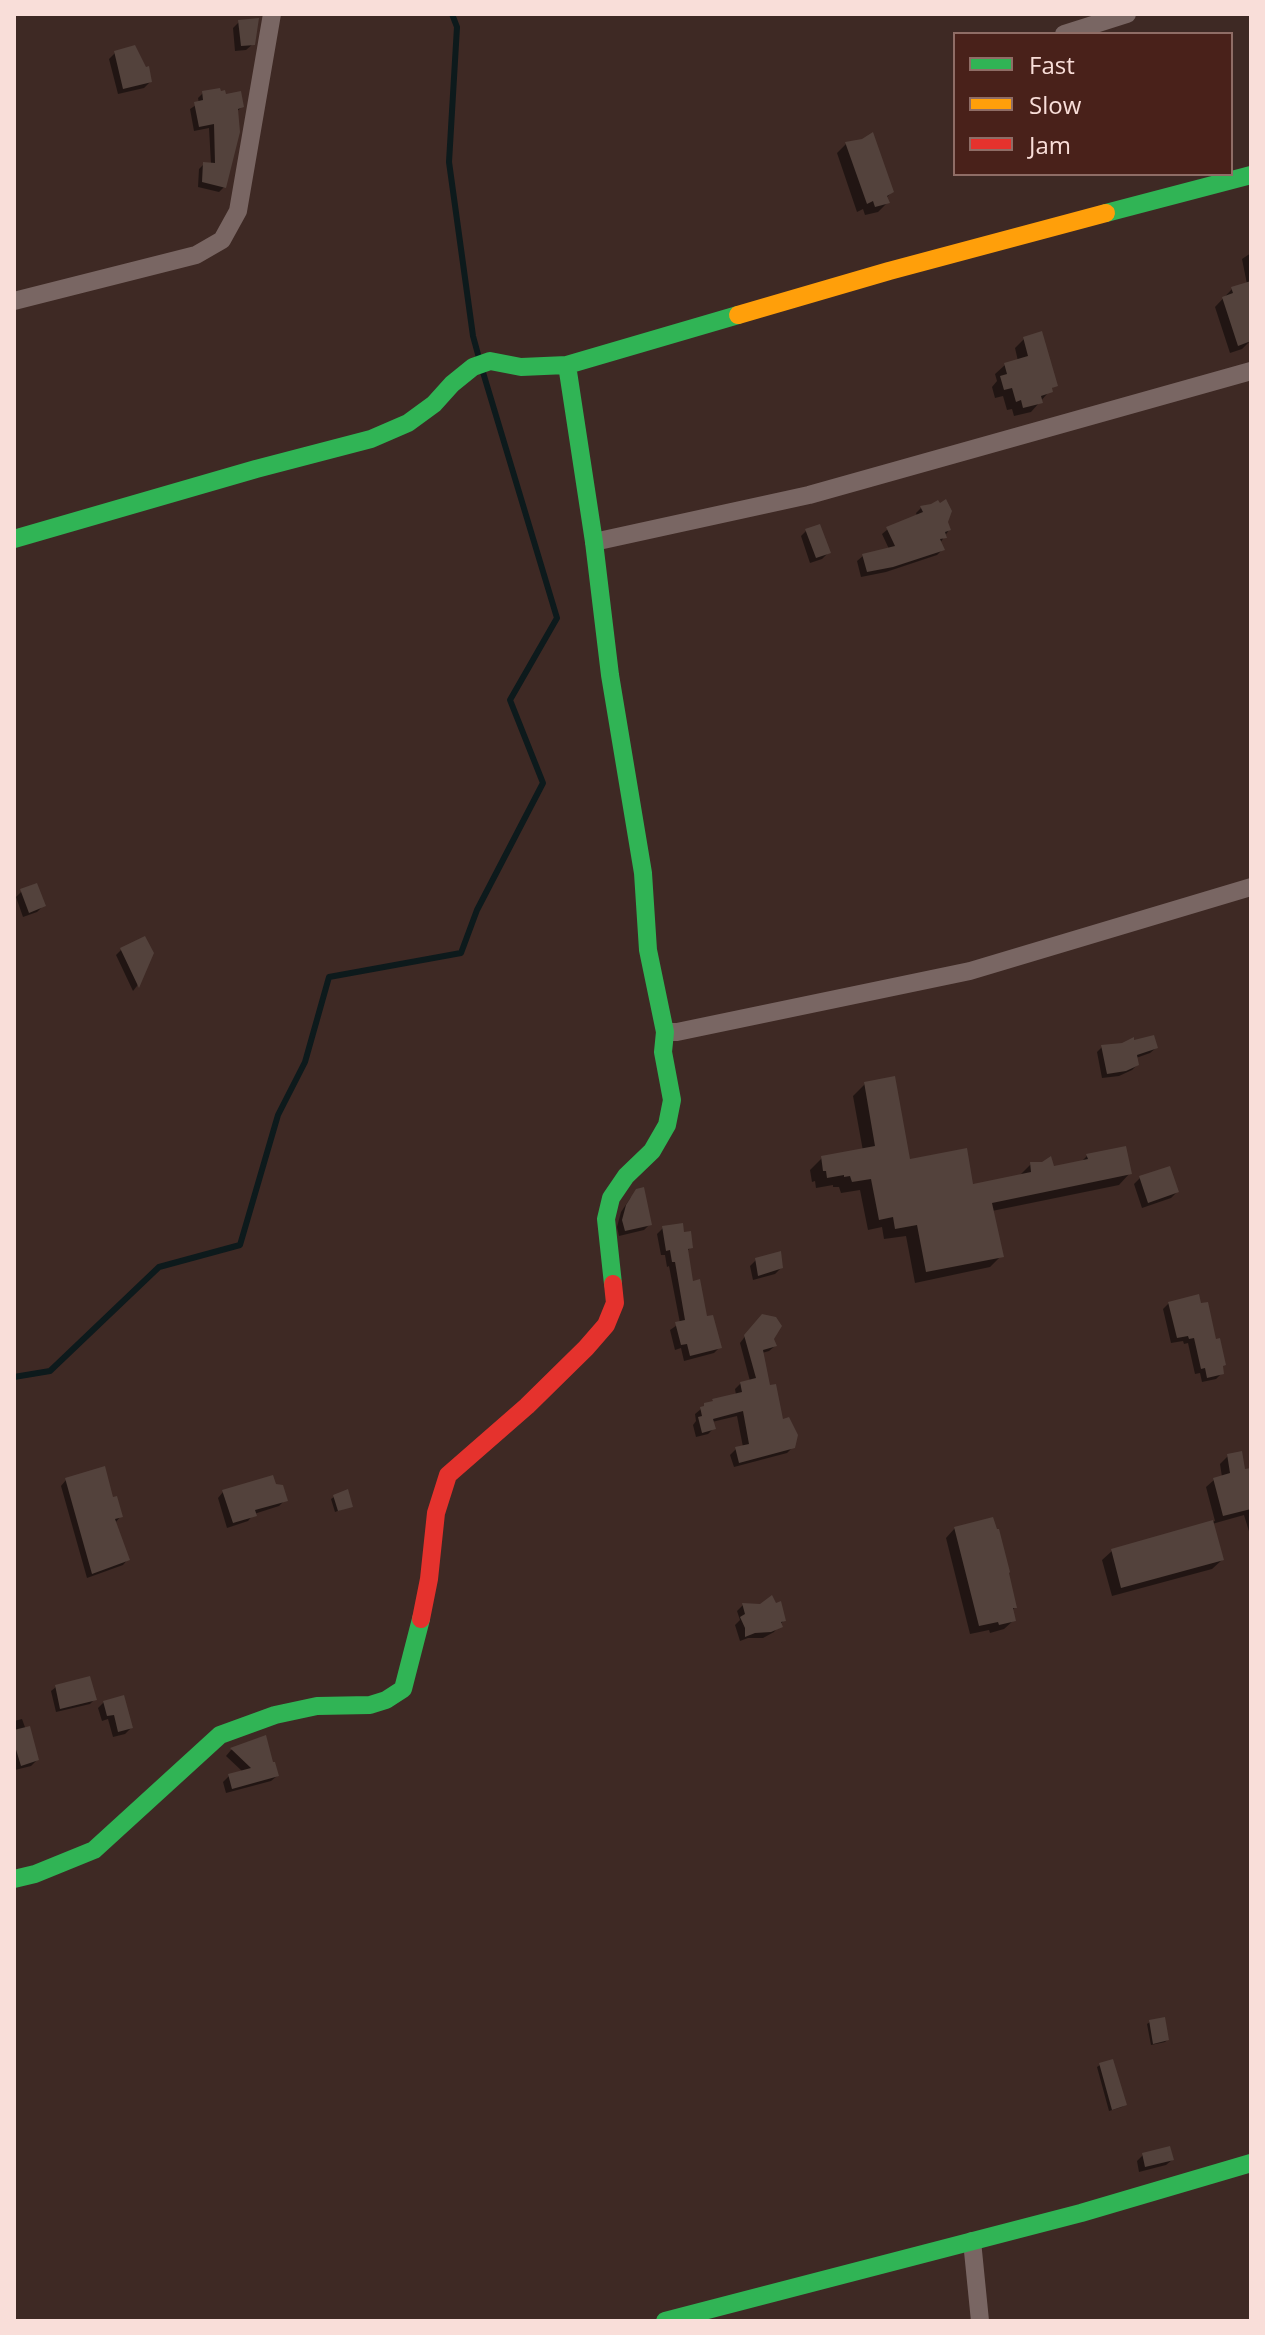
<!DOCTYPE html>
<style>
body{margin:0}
#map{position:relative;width:1265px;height:2335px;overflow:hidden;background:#3e2924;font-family:"Open Sans",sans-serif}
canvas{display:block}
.frame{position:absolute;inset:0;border:16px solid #f9ded9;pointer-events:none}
.legend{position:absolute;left:953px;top:32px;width:280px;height:144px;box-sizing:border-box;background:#49211a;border:2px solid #8f6d66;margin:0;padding:10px 14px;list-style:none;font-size:24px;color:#f9ded9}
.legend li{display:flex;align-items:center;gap:16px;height:40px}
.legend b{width:40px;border:2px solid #8f6d66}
</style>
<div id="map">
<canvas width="1265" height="2335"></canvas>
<div class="frame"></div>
<ul class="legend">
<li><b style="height:10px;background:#30b455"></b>Fast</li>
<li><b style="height:10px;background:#ff9f0a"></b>Slow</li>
<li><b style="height:10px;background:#e5322d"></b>Jam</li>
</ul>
</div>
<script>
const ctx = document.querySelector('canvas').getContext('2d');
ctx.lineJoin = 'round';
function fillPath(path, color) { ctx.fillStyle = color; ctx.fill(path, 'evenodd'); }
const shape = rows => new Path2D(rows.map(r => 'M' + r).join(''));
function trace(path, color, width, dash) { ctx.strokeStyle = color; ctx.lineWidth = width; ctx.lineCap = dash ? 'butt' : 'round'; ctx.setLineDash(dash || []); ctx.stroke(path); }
const shadow = shape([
 [239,22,253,44,246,50,235,51,233,28],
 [115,53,150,82,144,88,118,94,109,59],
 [203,93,242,107,236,112,224,187,219,192,198,187,199,169,204,164,211,164,209,128,194,131,190,109,199,103,198,98],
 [846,144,892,192,886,198,887,203,878,212,865,215,863,209,857,212,837,153],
 [1251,253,1251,340,1242,349,1230,353,1215,307,1232,289,1247,284,1242,259],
 [1024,339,1055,385,1031,412,1014,416,1012,409,1007,410,1003,396,995,398,992,387,997,381,995,374,1005,365,1018,361,1015,348],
 [932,506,945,523,949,530,940,543,942,550,937,555,886,572,861,577,857,561,863,556,889,549,882,534,888,529,917,516,916,513,921,508],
 [806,531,828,553,822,559,810,563,801,536],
 [22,891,43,906,37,912,23,917,16,897],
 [122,949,152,953,137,986,133,991,116,955],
 [1102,1047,1156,1048,1150,1053,1136,1058,1137,1065,1132,1070,1119,1076,1102,1078,1097,1052],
 [865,1084,908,1161,972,1187,1020,1175,1031,1164,1053,1168,1081,1162,1087,1156,1130,1173,1119,1185,992,1211,1001,1256,990,1267,915,1283,906,1236,884,1239,882,1227,868,1230,860,1190,841,1193,839,1187,833,1187,833,1185,816,1188,815,1181,812,1182,810,1170,822,1158,863,1151,853,1096],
 [1140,1178,1177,1192,1171,1198,1142,1208,1134,1184],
 [631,1197,650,1224,644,1230,619,1236,617,1227,621,1212],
 [663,1228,682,1234,691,1247,686,1252,691,1283,719,1348,714,1353,684,1361,681,1348,675,1350,670,1330,680,1323,669,1266,667,1267,665,1255,661,1255,657,1234],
 [756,1260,781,1268,775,1274,753,1280,750,1266],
 [1169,1303,1214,1341,1222,1373,1216,1379,1202,1382,1200,1373,1195,1374,1188,1343,1184,1344,1183,1341,1171,1343,1163,1309],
 [756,1322,772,1339,775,1346,769,1351,762,1353,768,1388,793,1447,787,1453,734,1467,730,1455,736,1449,743,1447,737,1416,712,1422,713,1429,708,1434,696,1437,693,1425,696,1421,695,1414,701,1409,736,1395,735,1389,741,1383,750,1381,740,1343],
 [1228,1456,1244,1471,1251,1470,1251,1538,1244,1515,1212,1524,1222,1560,1212,1569,1112,1596,1102,1560,1112,1551,1215,1521,1206,1487,1214,1480,1222,1477,1220,1464],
 [66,1480,111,1500,121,1516,115,1523,128,1559,123,1565,87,1578,61,1486],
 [223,1492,285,1500,279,1506,254,1514,248,1521,227,1528,218,1498],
 [334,1497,351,1506,335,1512,331,1499],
 [955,1528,1015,1607,1012,1611,1014,1620,1004,1629,990,1633,989,1630,970,1634,946,1538],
 [743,1605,761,1606,784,1620,774,1632,763,1638,748,1638,740,1641,735,1625,740,1620,737,1611],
 [56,1687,94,1700,90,1704,56,1712,51,1691],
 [104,1702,131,1728,125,1734,113,1737,108,1719,102,1721,98,1708],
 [22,1719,37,1760,31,1766,15,1770,14,1721],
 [264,1738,277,1776,271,1781,226,1793,223,1782,229,1776,243,1772,226,1756,231,1750],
 [1150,2022,1167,2040,1165,2042,1151,2045,1147,2024],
 [1100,2065,1125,2105,1122,2107,1109,2111,1097,2067],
 [1143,2155,1172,2160,1166,2165,1139,2172,1137,2161]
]);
const stream = shape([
 [452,14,457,27,449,162,473,336,479,358],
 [14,1377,50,1371,159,1267,240,1245,278,1115,305,1062,329,977,461,953,477,910,543,783,510,700,557,618,482,369]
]);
const building = shape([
 [259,18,255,45,241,46,238,20],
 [135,45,146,67,149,66,152,82,123,89,114,51],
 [220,88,221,91,225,90,226,94,241,91,244,107,238,109,240,132,226,188,202,182,203,162,215,163,214,124,199,127,194,102,203,100,202,91],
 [873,132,894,192,887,196,890,203,875,207,873,201,867,204,845,142,862,139],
 [1251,281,1251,341,1238,346,1222,297,1233,293,1231,287],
 [1042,331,1058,386,1052,388,1053,392,1041,396,1043,403,1023,408,1021,400,1016,402,1012,388,1004,390,1000,376,1007,374,1004,363,1028,356,1023,337],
 [946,499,952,511,948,522,951,530,945,532,947,538,940,539,945,550,893,567,867,572,862,554,895,546,886,527,923,512,920,506,931,504,938,500,940,503],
 [820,524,831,553,816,558,805,529],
 [37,883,46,906,29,913,20,889],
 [145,936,154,953,139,988,120,948],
 [1154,1035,1158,1048,1137,1055,1139,1065,1126,1071,1107,1074,1101,1045,1122,1043,1134,1037,1134,1040],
 [895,1076,910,1159,967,1148,973,1184,1031,1172,1030,1162,1042,1162,1051,1156,1054,1166,1088,1159,1086,1154,1126,1146,1132,1174,992,1203,1004,1257,926,1272,917,1225,895,1229,893,1217,879,1220,871,1179,852,1182,850,1176,844,1177,844,1175,827,1178,826,1171,823,1171,821,1156,875,1146,864,1082],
 [1170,1166,1179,1192,1148,1203,1139,1176],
 [644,1187,652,1225,625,1231,622,1220,626,1205,636,1189],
 [683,1223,684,1232,691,1231,693,1248,688,1249,693,1281,700,1279,707,1316,713,1315,722,1348,690,1356,687,1344,681,1345,675,1322,685,1320,675,1262,672,1262,670,1250,666,1251,662,1226],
 [781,1251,783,1268,758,1276,755,1258],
 [1199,1294,1201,1303,1208,1302,1216,1339,1220,1338,1226,1365,1223,1366,1224,1374,1207,1378,1205,1368,1201,1369,1194,1338,1189,1339,1188,1336,1177,1338,1168,1302],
 [762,1314,776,1317,782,1326,774,1339,777,1346,763,1350,770,1385,776,1384,783,1419,789,1417,798,1435,795,1448,739,1463,735,1447,749,1444,743,1411,713,1419,716,1429,702,1433,698,1417,702,1416,700,1407,704,1406,704,1403,713,1401,712,1399,742,1392,740,1382,756,1378,744,1335],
 [1242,1451,1245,1469,1251,1468,1251,1509,1223,1516,1213,1478,1230,1473,1227,1454],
 [105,1466,113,1497,117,1496,123,1517,115,1519,130,1560,92,1574,65,1478],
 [273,1475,276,1484,283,1485,288,1501,255,1510,257,1516,233,1523,222,1490],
 [348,1489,353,1507,338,1511,333,1495],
 [993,1517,997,1529,999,1529,1010,1572,1009,1573,1017,1608,1013,1608,1016,1621,999,1625,998,1622,979,1626,954,1527],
 [1213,1520,1224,1560,1121,1588,1111,1549],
 [772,1595,776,1603,781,1601,786,1621,781,1622,783,1627,771,1632,755,1633,745,1637,745,1628,740,1617,745,1614,742,1603,760,1604],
 [90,1676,97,1700,60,1709,55,1685],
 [124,1695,133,1728,118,1732,114,1715,107,1716,103,1701],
 [30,1726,39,1760,21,1766,14,1743,14,1730],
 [266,1735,273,1762,275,1762,279,1776,232,1789,228,1774,251,1768,230,1748],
 [1165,2017,1169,2040,1153,2044,1149,2020],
 [1113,2059,1127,2105,1112,2110,1099,2063],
 [1170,2146,1174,2160,1145,2167,1142,2153]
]);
const street = shape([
 [1064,34,1127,14],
 [14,301,196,255,222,240,238,211,272,14],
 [594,542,809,495,1251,371],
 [665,1032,677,1032,970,971,1251,887],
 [972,2241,980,2321]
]);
const fast = shape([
 [1106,213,1251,175],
 [567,365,594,542,610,675,643,873,648,950,665,1032,663,1052,672,1100,667,1125,652,1151,626,1176,611,1198,606,1219,613,1284],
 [14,539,256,469,371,439,408,423,434,404,452,384,473,367,490,361,521,367,567,365,738,315],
 [14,1879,35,1874,94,1850,220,1735,275,1715,317,1706,370,1705,386,1700,403,1689,421,1619],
 [665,2321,1081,2213,1251,2163]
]);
const slow = shape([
 [738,315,889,271,1106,213]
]);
const jam = shape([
 [421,1619,429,1579,436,1513,448,1475,527,1406,586,1348,606,1325,615,1303,613,1284]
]);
fillPath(shadow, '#0007');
trace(stream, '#0d1a1c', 6);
fillPath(building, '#53423c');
trace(street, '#796663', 18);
trace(fast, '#30b455', 18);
trace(slow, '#ff9f0a', 18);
trace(jam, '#e5322d', 18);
</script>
